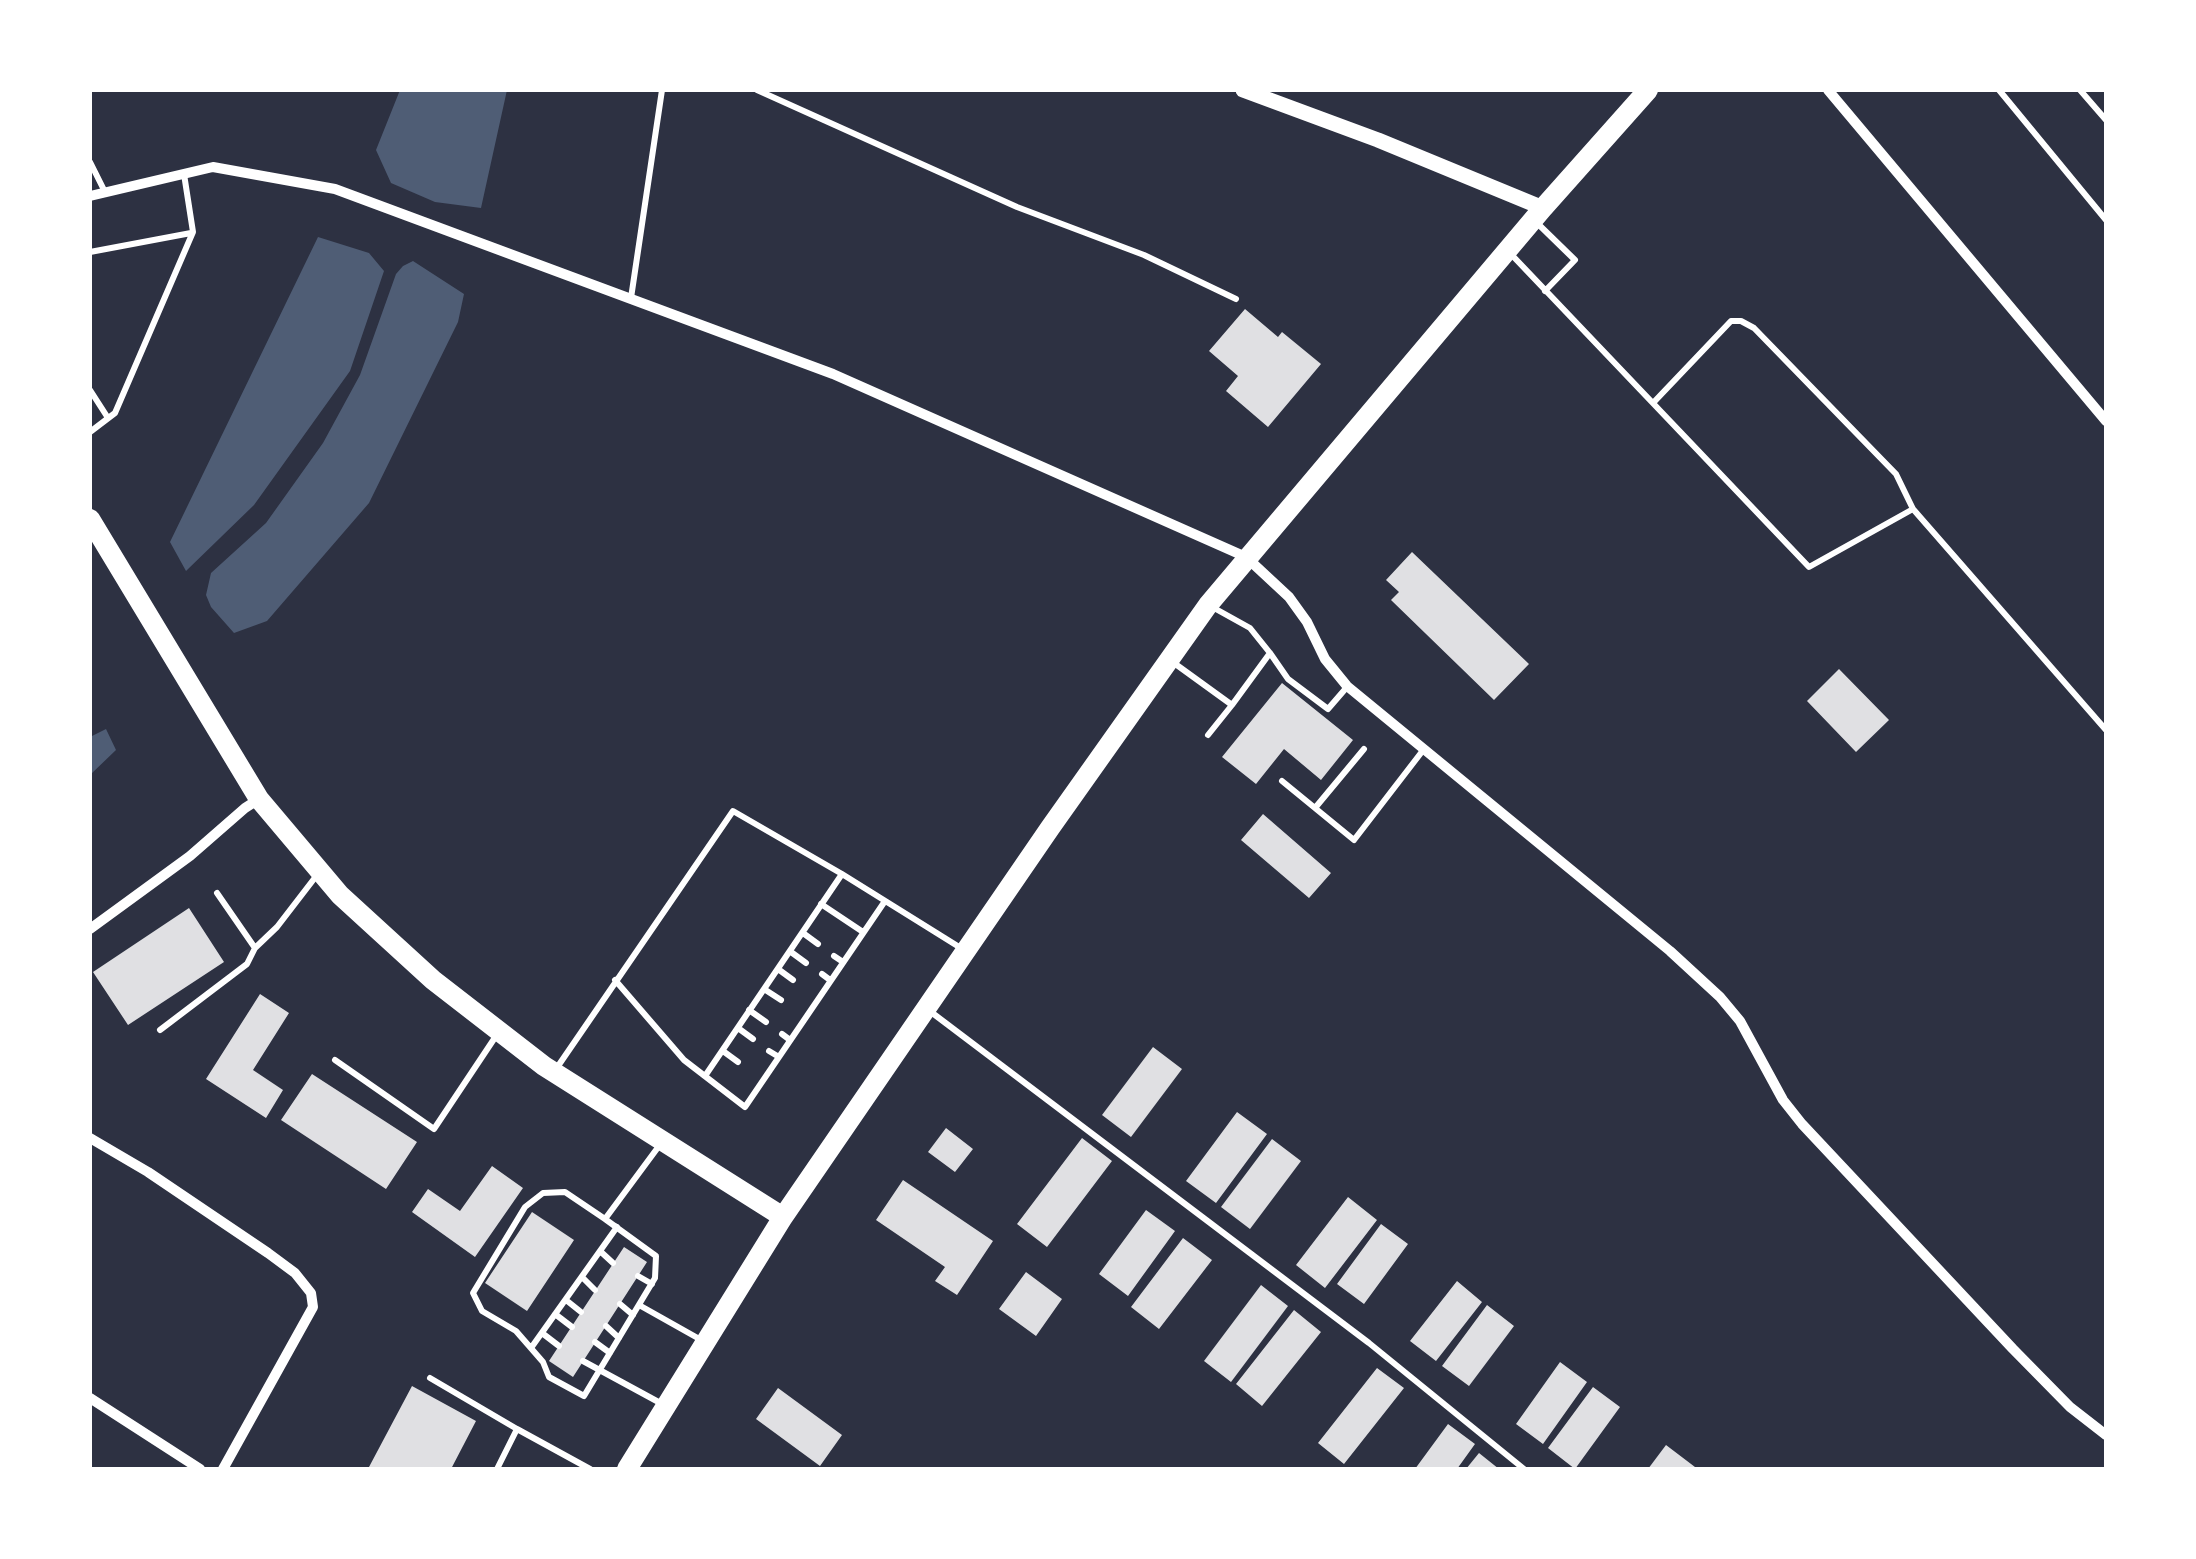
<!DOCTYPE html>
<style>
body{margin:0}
#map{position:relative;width:2196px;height:1559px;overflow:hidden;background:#2d3142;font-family:"IBM Plex Sans",sans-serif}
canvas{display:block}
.frame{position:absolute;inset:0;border:92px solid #fff;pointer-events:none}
</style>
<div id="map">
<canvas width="2196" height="1559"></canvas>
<div class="frame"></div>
</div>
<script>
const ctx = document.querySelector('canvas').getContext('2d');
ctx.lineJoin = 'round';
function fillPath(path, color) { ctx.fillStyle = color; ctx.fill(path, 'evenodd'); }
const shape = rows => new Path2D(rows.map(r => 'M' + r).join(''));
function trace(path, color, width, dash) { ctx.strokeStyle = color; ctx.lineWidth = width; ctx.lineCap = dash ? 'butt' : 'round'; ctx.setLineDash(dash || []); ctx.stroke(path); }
const water = shape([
 [400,90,507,90,481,208,435,202,391,183,376,150],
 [318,237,369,253,384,271,350,371,254,505,186,571,170,542],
 [413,261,464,294,458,322,369,503,267,621,234,633,211,607,206,595,211,573,266,523,323,443,360,375,396,274,403,266],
 [106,729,116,750,90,775,90,737]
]);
const building = shape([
 [1245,309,1278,337,1282,332,1321,364,1268,427,1226,391,1238,376,1209,351],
 [1412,552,1529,664,1494,700,1391,600,1399,592,1386,580],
 [1839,669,1889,720,1856,752,1807,701],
 [1282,683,1353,740,1321,780,1284,749,1256,784,1222,757],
 [1263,814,1331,873,1309,898,1241,840],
 [189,908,224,962,128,1025,93,972],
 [260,994,289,1013,253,1070,283,1090,266,1118,206,1079],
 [1153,1047,1182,1069,1131,1137,1102,1115],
 [312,1074,417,1142,386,1189,281,1120],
 [1237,1112,1267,1134,1216,1203,1186,1181],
 [946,1128,973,1149,955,1172,928,1152],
 [1082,1138,1112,1161,1047,1247,1017,1224],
 [1272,1139,1301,1161,1250,1229,1221,1207],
 [492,1166,523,1188,475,1257,412,1212,428,1189,460,1211],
 [903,1180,993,1241,957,1295,935,1281,945,1267,876,1220],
 [1348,1197,1377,1220,1325,1288,1296,1265],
 [1146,1210,1175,1231,1128,1296,1099,1274],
 [532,1212,574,1240,527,1311,485,1283],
 [1381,1224,1408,1244,1364,1304,1337,1284],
 [1183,1238,1212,1260,1159,1329,1131,1307],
 [624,1247,647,1262,573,1377,549,1361],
 [1026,1272,1062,1299,1036,1336,999,1309],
 [1457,1281,1482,1302,1436,1361,1410,1341],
 [1261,1285,1288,1306,1231,1382,1204,1361],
 [1487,1305,1514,1326,1469,1386,1442,1366],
 [1294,1310,1321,1332,1262,1406,1236,1384],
 [1560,1362,1587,1382,1543,1444,1516,1424],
 [1377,1368,1404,1388,1344,1464,1318,1443],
 [412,1386,476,1421,451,1469,369,1467],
 [1593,1387,1620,1407,1575,1469,1548,1448],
 [778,1388,842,1435,820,1466,756,1419],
 [1448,1424,1475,1444,1457,1469,1415,1469],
 [1666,1445,1695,1467,1694,1469,1648,1469],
 [1479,1453,1499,1469,1466,1469]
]);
const service = shape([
 [757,90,1017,207,1144,255,1236,299],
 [1999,90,2106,220],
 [2080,90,2106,120],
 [90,162,105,192],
 [1535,221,1575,260,1545,291],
 [1508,251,1809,567,1913,509,1896,474,1754,328,1741,321,1731,321,1653,403],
 [90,252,191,233],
 [631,298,662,90],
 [90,390,108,418],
 [90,432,115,413,193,232,184,174],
 [1913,509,2106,730],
 [1214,608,1250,628,1270,653],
 [1174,663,1232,705,1270,653,1288,679,1328,709,1347,687],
 [1208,735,1232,705],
 [1282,781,1354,840,1424,749],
 [1315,808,1364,749],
 [217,893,255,948],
 [821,904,863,932],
 [803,933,818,944],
 [791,952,806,963],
 [834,956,843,962],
 [778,969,793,980],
 [822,974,830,980],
 [615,980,684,1060,745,1107,885,901],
 [764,989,781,1000],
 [749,1010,766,1022],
 [931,1012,1369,1343,1524,1469],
 [738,1028,753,1039],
 [160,1030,247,964,255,948,277,927,317,875],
 [782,1034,790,1040],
 [723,1051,738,1062],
 [769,1051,779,1057],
 [335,1060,434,1129,496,1036],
 [556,1069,733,811,842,874,964,950],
 [705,1076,842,874],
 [605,1219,656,1256,655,1278,584,1396,549,1377,543,1362,516,1331,482,1311,473,1293,525,1207,543,1193,565,1192,605,1219,659,1146],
 [600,1251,613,1263],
 [638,1276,652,1284],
 [582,1277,595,1290],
 [566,1300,581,1312],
 [620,1304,633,1315],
 [639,1305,703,1341],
 [555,1314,572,1327],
 [606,1326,619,1338],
 [542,1333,559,1346],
 [595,1342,610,1353],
 [531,1348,617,1227],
 [583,1361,664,1405],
 [430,1378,517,1429],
 [497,1469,517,1429,590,1469]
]);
const minor = shape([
 [1828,90,2106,421],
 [90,196,213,167,335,189,833,374,1246,557,1289,597,1307,622,1325,659,1347,686,1670,951,1720,997,1740,1021,1783,1100,1802,1124,2013,1349,2070,1407,2106,1435],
 [90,929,190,856,245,808,259,799],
 [90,1138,148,1172,268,1253,295,1273,311,1293,313,1307,223,1469],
 [90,1398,200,1469]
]);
const tertiary = shape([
 [1243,90,1378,140,1543,208]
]);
const primary = shape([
 [90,519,259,799,340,895,433,980,544,1066,783,1217],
 [627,1469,783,1217,1050,828,1208,605,1543,208,1648,90]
]);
fillPath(water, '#4f5d75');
fillPath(building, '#e0e0e3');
trace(service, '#fff', 6);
trace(minor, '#fff', 10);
trace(tertiary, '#fff', 15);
trace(primary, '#fff', 20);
</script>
